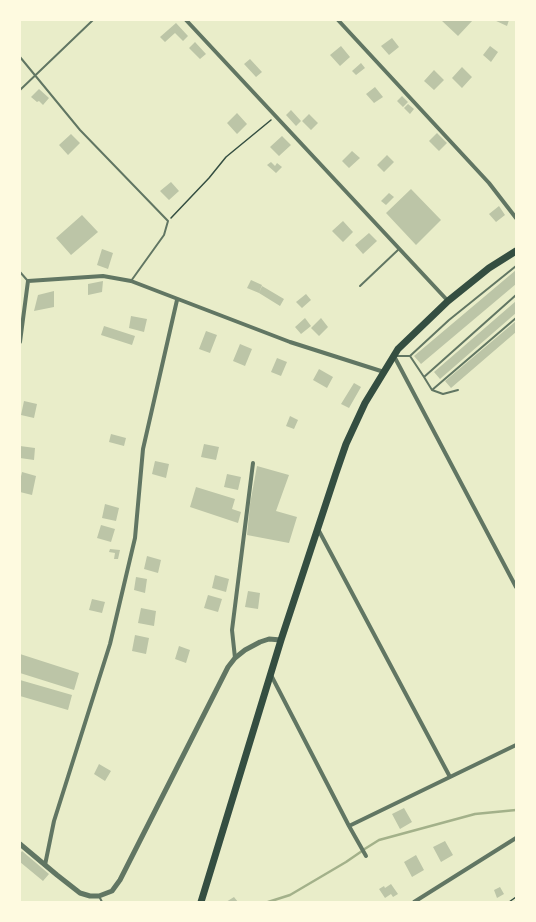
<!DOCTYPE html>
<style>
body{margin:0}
#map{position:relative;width:536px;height:922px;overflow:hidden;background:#e9edc9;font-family:Manrope,sans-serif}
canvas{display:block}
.frame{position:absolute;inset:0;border:21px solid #fefae0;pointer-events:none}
</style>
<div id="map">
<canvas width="536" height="922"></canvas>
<div class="frame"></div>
</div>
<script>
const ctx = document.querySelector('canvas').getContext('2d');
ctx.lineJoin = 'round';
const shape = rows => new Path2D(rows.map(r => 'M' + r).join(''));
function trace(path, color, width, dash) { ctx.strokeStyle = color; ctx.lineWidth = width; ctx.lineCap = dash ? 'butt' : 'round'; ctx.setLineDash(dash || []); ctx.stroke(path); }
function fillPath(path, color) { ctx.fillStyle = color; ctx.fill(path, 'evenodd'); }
const stream = shape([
 [363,850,379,840,475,814,516,810],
 [268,902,290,895,346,862,362,851]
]);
const building = shape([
 [441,20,473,20,458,36],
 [494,20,509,20,507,26],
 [176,23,188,36,183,41,175,33,165,42,160,37],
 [392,38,399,47,389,55,381,46],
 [195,42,206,54,200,59,189,48],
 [341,46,350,57,340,66,330,55],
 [490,46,498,52,491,62,483,55],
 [250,59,262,72,256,77,244,64],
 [361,63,365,68,356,75,352,71],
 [462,67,472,77,462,88,452,78],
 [434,70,444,80,434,90,424,81],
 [375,87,383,97,374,103,366,94],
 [39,89,49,98,43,105,39,101,37,102,31,97],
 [402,96,408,102,403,107,397,101],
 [408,104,414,109,410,114,404,108],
 [291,110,301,121,296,126,286,115],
 [237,113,247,124,237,134,227,123],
 [309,114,318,123,311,130,302,121],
 [437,133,447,143,439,151,429,141],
 [71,134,80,143,68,155,59,145],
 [282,136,291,145,279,156,270,147],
 [352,151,360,158,349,168,342,161],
 [387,155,394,162,384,172,377,165],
 [271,162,275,166,277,163,282,167,276,173,267,165],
 [171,182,179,191,169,200,160,191],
 [411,189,441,220,416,245,386,213],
 [389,193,394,197,386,205,381,201],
 [499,206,505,215,496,222,489,214],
 [82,215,98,232,71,255,56,238],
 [343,221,353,232,343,242,332,231],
 [369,233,377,241,363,254,355,245],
 [102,249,113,253,108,269,97,265],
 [516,270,516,284,421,364,414,356],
 [251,280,262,285,259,293,262,286,284,299,280,306,259,293,247,288],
 [103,281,102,292,88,295,88,284],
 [54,291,54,307,34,311,38,295],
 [306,294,311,300,302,308,296,302],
 [516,301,516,313,440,379,434,372],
 [131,316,147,319,144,332,129,328],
 [305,318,311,326,301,334,295,327],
 [321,318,328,327,319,336,311,328],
 [516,321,516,332,451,388,445,381],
 [104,326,135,336,132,345,101,335],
 [206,331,217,335,210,353,199,349],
 [240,344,252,349,245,366,233,361],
 [277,358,287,362,281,376,271,372],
 [319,369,333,377,327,388,313,380],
 [354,383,361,387,349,408,341,404],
 [24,401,37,404,34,418,21,415],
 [290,416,298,420,294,429,286,426],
 [111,434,126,438,124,446,109,442],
 [204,444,219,447,216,460,201,457],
 [20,446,35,448,34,460,20,458],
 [155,461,169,464,166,478,152,474],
 [257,466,289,475,276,511,297,517,289,543,247,535,250,504],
 [22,472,36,476,32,495,20,492,20,481],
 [227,474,241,477,238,490,224,487],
 [196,487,235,499,232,509,241,512,238,523,190,507],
 [105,504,119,508,116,521,102,518],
 [101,525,115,529,111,542,97,538],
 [110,549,120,550,118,559,114,559,115,553,109,552],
 [147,556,161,560,158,573,144,569],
 [215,575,229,579,226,592,212,588],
 [136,577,147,579,145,593,134,590],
 [248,591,260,593,258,609,245,607],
 [208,595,222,599,218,612,204,608],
 [92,599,105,602,102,613,89,610],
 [141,608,156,611,154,626,138,623],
 [135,635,149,638,146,654,132,651],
 [179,646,190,650,186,663,175,659],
 [20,654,79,673,74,690,20,673],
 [20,680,72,695,68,710,20,696],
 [99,764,111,771,105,781,94,774],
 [404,808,412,822,400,829,392,814],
 [445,841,453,855,441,862,433,847],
 [22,851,49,874,43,881,20,862,20,854],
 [416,855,424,870,412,877,404,862],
 [391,884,398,894,393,897,391,894,385,898,379,889,384,886,385,888],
 [500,887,504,894,497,898,494,890],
 [234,897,238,902,226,902]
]);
const path = shape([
 [171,218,209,178,226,157,271,120],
 [509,902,516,897]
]);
const service = shape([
 [20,57,80,130,168,221,164,235,131,281],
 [20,90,93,20],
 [20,272,27,280],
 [360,286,399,249],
 [395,356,410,356,424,377,432,390,443,394,458,390],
 [410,356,449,320,516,266],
 [424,377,516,295],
 [432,390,516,318],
 [99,896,102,902]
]);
const minor = shape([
 [186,20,448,301],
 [338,20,489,183,516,218],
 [20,342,28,281,103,276,131,281,290,342,384,372],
 [394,356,516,587],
 [318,529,450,777],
 [235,658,232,630,253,463],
 [271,675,349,826,366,856],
 [349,826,516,745],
 [45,865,54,821,110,644,135,538,143,449,177,300],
 [414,902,516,838]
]);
const tertiary = shape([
 [20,844,57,875,80,893,90,896,99,896,112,891,120,880,228,667,235,658,245,650,260,642,269,639,281,640]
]);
const primary = shape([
 [201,902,281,640,336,473,346,444,365,403,398,349,448,301,489,268,516,251]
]);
trace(stream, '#a3b18a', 2.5);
fillPath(building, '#bcc5a7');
trace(path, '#344e41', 1.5);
trace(service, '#617663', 2);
trace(minor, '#617663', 4);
trace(tertiary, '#617663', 5);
trace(primary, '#344e41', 7);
</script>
